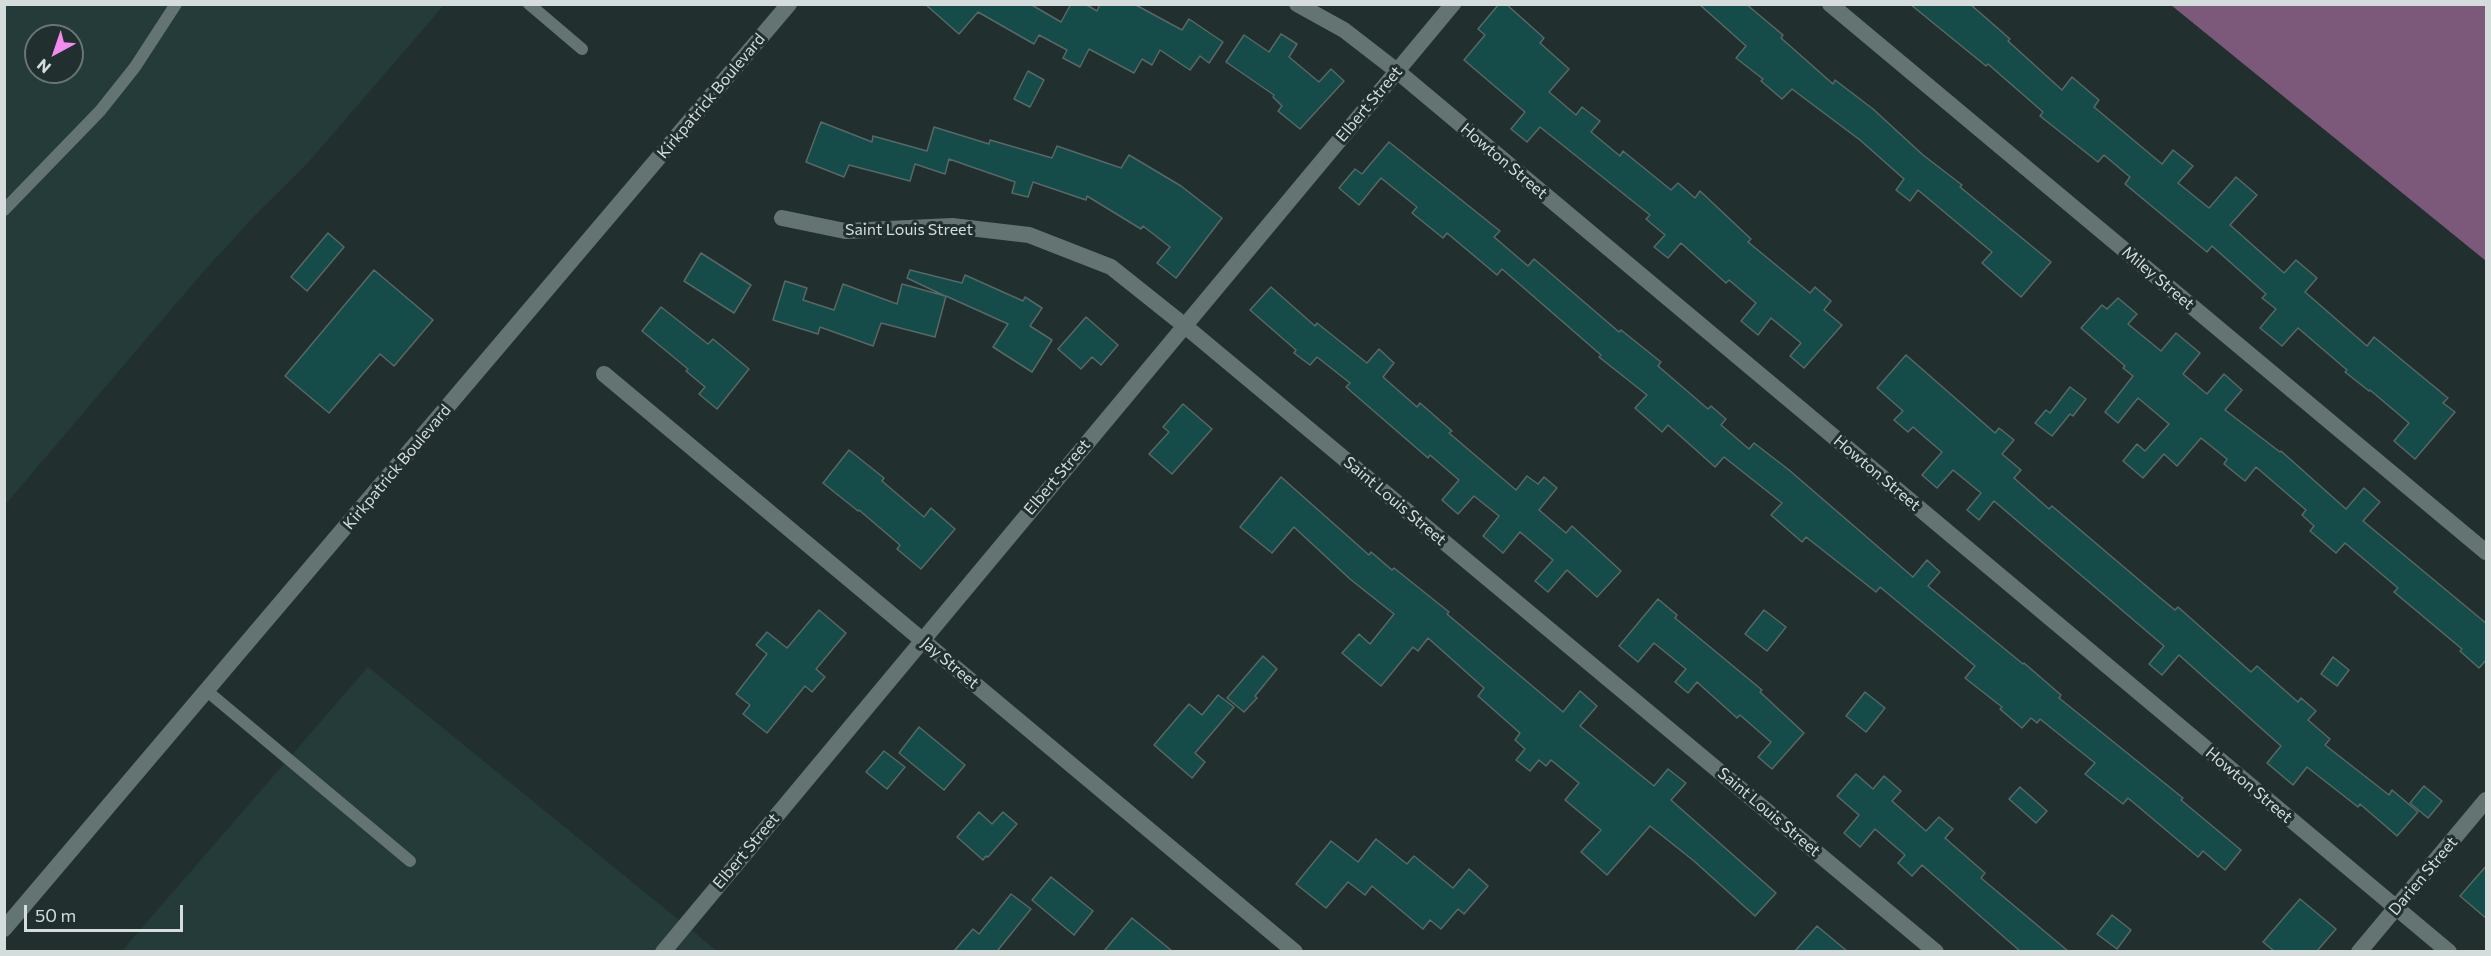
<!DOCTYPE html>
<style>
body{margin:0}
#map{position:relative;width:2491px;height:956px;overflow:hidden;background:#21302e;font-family:Commissioner,sans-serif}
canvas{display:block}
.frame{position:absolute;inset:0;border:6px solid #d4dddc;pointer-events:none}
.north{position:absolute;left:24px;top:24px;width:60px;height:60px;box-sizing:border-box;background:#21302e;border:2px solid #697574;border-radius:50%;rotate:220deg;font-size:16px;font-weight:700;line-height:24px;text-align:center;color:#d4dddc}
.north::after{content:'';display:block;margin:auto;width:21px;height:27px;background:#f489f0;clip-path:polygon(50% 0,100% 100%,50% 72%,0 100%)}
.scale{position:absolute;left:24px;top:905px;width:159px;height:27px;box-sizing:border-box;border:3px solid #d4dddc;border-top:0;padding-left:8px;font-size:18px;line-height:21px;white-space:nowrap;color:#d4dddc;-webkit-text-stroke:4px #21302e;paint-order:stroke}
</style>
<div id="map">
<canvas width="2491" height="956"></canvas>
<div class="frame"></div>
<div class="north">N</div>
<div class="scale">50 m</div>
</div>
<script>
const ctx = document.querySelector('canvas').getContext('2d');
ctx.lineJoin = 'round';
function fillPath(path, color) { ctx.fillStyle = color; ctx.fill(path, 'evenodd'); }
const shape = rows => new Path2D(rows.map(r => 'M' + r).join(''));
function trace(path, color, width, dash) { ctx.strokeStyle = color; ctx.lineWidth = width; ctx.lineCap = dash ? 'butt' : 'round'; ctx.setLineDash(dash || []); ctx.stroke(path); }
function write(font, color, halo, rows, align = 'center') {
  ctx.font = font + ' Commissioner,sans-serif'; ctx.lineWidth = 6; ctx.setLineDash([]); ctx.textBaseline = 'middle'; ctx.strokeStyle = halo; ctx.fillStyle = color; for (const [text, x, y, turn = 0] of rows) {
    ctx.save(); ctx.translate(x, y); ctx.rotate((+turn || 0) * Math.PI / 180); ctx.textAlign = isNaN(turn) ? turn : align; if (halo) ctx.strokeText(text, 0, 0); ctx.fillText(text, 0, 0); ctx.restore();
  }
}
const built = shape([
 [5,5,444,5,306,165,259,211,203,272,5,505],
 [36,36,72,36,72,72,36,72],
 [368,667,717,951,121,952]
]);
const forest = shape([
 [2171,5,2486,5,2486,261]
]);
const building = shape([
 [925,4,1030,4,1061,22,1071,4,1085,4,1097,11,1100,4,1134,4,1182,30,1189,19,1223,42,1209,63,1200,56,1190,70,1160,50,1152,65,1142,59,1134,73,1089,49,1080,67,1063,58,1067,50,1039,35,1034,44,978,12,959,34,925,4],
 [1499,4,1506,4,1544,38,1540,43,1569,69,1549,92,1576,115,1582,107,1600,121,1591,132,1620,156,1623,151,1671,190,1678,183,1695,198,1700,191,1751,239,1748,242,1810,293,1815,287,1831,301,1824,310,1842,325,1804,368,1790,356,1801,343,1771,318,1758,335,1741,321,1756,303,1729,280,1726,283,1681,243,1668,258,1654,247,1665,235,1646,219,1650,215,1540,127,1527,142,1511,129,1525,112,1464,60,1485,35,1478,29,1499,4],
 [1699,4,1746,4,1783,35,1781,38,1833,84,1835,80,1873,109,1923,155,1962,185,1960,187,2051,262,2021,297,1982,263,1992,252,1918,190,1910,201,1896,190,1904,179,1860,140,1792,89,1782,99,1761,81,1763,79,1736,58,1746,46,1699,4],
 [1910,4,1970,4,2010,39,2008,41,2062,90,2072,77,2099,100,2094,107,2162,164,2173,150,2193,166,2178,183,2209,208,2236,177,2257,195,2230,225,2284,273,2296,260,2317,278,2305,292,2367,346,2374,337,2448,398,2443,403,2455,412,2415,459,2394,441,2409,423,2370,390,2369,391,2345,372,2347,370,2298,328,2282,346,2260,328,2276,309,2262,298,2266,294,2212,246,2207,252,2125,184,2130,177,2104,155,2098,162,2040,116,2043,112,1988,64,1986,66,1910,4],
 [1281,34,1297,44,1289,57,1319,82,1331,69,1344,81,1300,129,1278,111,1282,106,1273,97,1274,95,1226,62,1244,35,1269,52,1281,34],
 [1028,71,1044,80,1030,107,1014,99,1028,71],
 [821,122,872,142,873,136,927,151,934,127,989,144,990,140,1052,158,1057,146,1121,168,1129,155,1181,186,1222,218,1176,278,1157,263,1170,247,1143,226,1141,229,1087,196,1086,200,1033,182,1028,197,1012,193,1015,182,949,159,945,174,915,164,910,181,849,165,844,177,806,162,821,122],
 [1389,142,1500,231,1494,237,1528,266,1534,259,1619,332,1621,330,1661,362,1658,366,1708,409,1711,406,1726,419,1721,425,1749,449,1754,443,1789,470,1913,577,1927,560,1940,572,1928,586,2023,664,2024,663,2061,695,2059,698,2183,798,2181,800,2241,850,2225,870,2203,851,2198,857,2128,798,2123,804,2085,774,2095,763,2040,719,2037,723,2031,718,2022,728,2000,709,2002,707,1965,678,1975,666,1880,587,1876,592,1806,537,1802,542,1771,515,1782,503,1724,457,1715,467,1668,425,1662,432,1635,408,1647,395,1599,357,1601,355,1502,269,1497,275,1447,233,1443,238,1412,213,1417,207,1381,178,1359,205,1339,188,1355,169,1362,174,1389,142],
 [328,233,344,247,307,291,291,277,328,233],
 [701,253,751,285,734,313,684,281,701,253],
 [374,270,433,320,394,366,380,354,329,413,285,376,374,270],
 [910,270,962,283,965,275,1023,301,1025,297,1042,308,1030,326,1052,340,1032,372,993,347,1008,324,946,296,935,337,881,323,873,346,820,327,818,334,773,320,785,281,807,288,803,300,834,310,843,284,897,304,902,284,945,296,907,278,910,270],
 [1271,287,1315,326,1317,323,1367,363,1379,349,1394,363,1383,377,1417,407,1420,403,1452,431,1449,433,1516,490,1527,476,1538,484,1544,477,1557,488,1539,510,1566,533,1572,526,1621,571,1597,597,1567,570,1548,592,1535,581,1553,560,1520,532,1503,553,1483,536,1499,516,1474,496,1458,514,1442,500,1459,480,1430,455,1428,458,1346,387,1350,383,1317,357,1310,365,1294,353,1296,350,1250,310,1271,287],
 [2118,298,2137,314,2128,324,2161,351,2176,333,2200,353,2183,374,2207,394,2224,374,2242,390,2225,410,2280,452,2281,451,2346,509,2364,488,2380,502,2363,521,2487,624,2487,659,2479,668,2460,651,2462,649,2394,592,2398,588,2345,543,2336,553,2310,531,2314,526,2302,515,2306,510,2256,467,2245,481,2224,464,2227,459,2201,438,2177,466,2164,454,2143,478,2123,461,2137,444,2145,451,2169,424,2138,398,2118,423,2105,412,2133,376,2123,368,2125,366,2081,328,2102,305,2107,309,2118,298],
 [661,307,708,344,713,339,749,369,717,409,699,394,705,387,686,371,688,369,642,331,661,307],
 [1086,317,1118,345,1101,365,1092,357,1081,369,1058,349,1086,317],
 [1906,355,1995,433,1999,428,2014,440,2002,454,2021,470,2014,478,2049,509,2052,506,2158,596,2175,610,2178,607,2251,672,2257,666,2298,702,2301,698,2316,711,2308,720,2330,739,2325,745,2389,795,2392,790,2418,812,2397,836,2360,804,2358,807,2307,767,2293,785,2267,763,2281,746,2179,655,2162,675,2149,664,2164,646,1994,501,1979,520,1967,510,1981,493,1953,470,1937,488,1922,475,1942,452,1913,427,1908,432,1894,420,1903,411,1877,388,1906,355],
 [2070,387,2086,399,2073,416,2070,414,2052,436,2035,423,2046,410,2050,413,2070,387],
 [1183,404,1212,429,1172,474,1149,454,1169,432,1163,427,1183,404],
 [849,450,884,478,882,481,924,517,931,508,955,529,921,569,897,549,900,545,859,510,858,511,823,483,849,450],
 [1281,477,1369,555,1371,552,1392,570,1394,568,1449,612,1447,614,1563,712,1580,691,1597,706,1580,726,1654,786,1668,769,1686,783,1671,800,1776,893,1755,916,1694,861,1650,826,1607,875,1581,852,1601,830,1565,800,1579,783,1551,760,1546,766,1539,760,1530,771,1516,760,1525,749,1515,740,1520,733,1478,696,1484,688,1428,638,1418,651,1413,647,1381,686,1342,653,1359,634,1370,644,1394,614,1350,579,1294,527,1272,553,1240,527,1281,477],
 [1658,599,1677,615,1675,618,1762,690,1760,692,1804,733,1772,769,1758,757,1771,742,1740,715,1737,718,1697,682,1688,693,1675,682,1686,669,1654,643,1638,662,1619,646,1658,599],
 [819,610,846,633,816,669,825,677,812,692,805,686,767,733,743,714,750,705,736,694,767,654,756,645,767,632,787,648,819,610],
 [1764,610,1786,627,1767,651,1745,634,1764,610],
 [1263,656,1277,669,1255,696,1257,698,1244,712,1227,698,1263,656],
 [2333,657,2349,670,2337,686,2321,674,2333,657],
 [1865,692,1885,708,1866,732,1846,716,1865,692],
 [1218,695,1234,707,1195,753,1205,762,1192,778,1154,745,1189,704,1202,715,1218,695],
 [919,727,965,765,944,790,899,753,919,727],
 [884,751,905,767,887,789,866,772,884,751],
 [1856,774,1873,789,1884,776,1901,791,1892,801,1926,831,1939,817,1953,829,1945,838,1985,873,1981,878,2068,951,2020,951,1922,865,1912,876,1898,863,1905,855,1875,829,1860,847,1844,833,1859,815,1837,796,1856,774],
 [2424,786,2442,801,2428,818,2410,803,2424,786],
 [2020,787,2047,811,2036,823,2009,799,2020,787],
 [979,812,992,824,1003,812,1017,824,988,857,986,856,983,860,957,837,979,812],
 [1376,839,1407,864,1414,856,1453,888,1469,869,1488,886,1464,914,1458,909,1441,929,1430,920,1423,929,1372,886,1365,895,1348,882,1326,908,1296,884,1331,841,1358,862,1376,839],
 [2487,865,2487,919,2460,896,2487,865],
 [1051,877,1093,911,1074,935,1032,900,1051,877],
 [1011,894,1031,909,998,950,1000,951,954,951,973,929,979,934,1011,894],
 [2300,899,2336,929,2317,951,2274,951,2263,942,2300,899],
 [2112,915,2131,930,2117,949,2097,934,2112,915],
 [1132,918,1172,951,1104,951,1132,918],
 [1817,926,1847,951,1795,951,1817,926]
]);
const service = shape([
 [529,4,582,49],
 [4,210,100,111,135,67,176,4],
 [207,691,410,861]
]);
const minor = shape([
 [1297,4,1344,30,1397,71,2449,952],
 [1830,4,2486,552],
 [782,218,845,231,952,226,1029,235,1111,267,1185,326,1936,952],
 [604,374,1295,952],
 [4,929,789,4],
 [663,952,1453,4],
 [2359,952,2486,800]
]);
const streetNames = [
 ["Kirkpatrick Boulevard",711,96,-50],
 ["Elbert Street",1369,104,-50],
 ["Howton Street",1504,161,40],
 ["Saint Louis Street",909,230],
 ["Miley Street",2158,278,40],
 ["Kirkpatrick Boulevard",397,467,-50],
 ["Howton Street",1877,473,40],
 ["Elbert Street",1057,477,-50],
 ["Saint Louis Street",1395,501,40],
 ["Jay Street",950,663,40],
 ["Howton Street",2249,785,40],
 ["Saint Louis Street",1769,812,40],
 ["Elbert Street",746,851,-50],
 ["Darien Street",2423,876,-50]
];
fillPath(built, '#253b3a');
fillPath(forest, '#7c587a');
fillPath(building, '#154b48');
trace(building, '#586866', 1.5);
trace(service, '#647473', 12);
trace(minor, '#647473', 16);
write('16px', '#d4dddc', '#21302e', streetNames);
</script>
